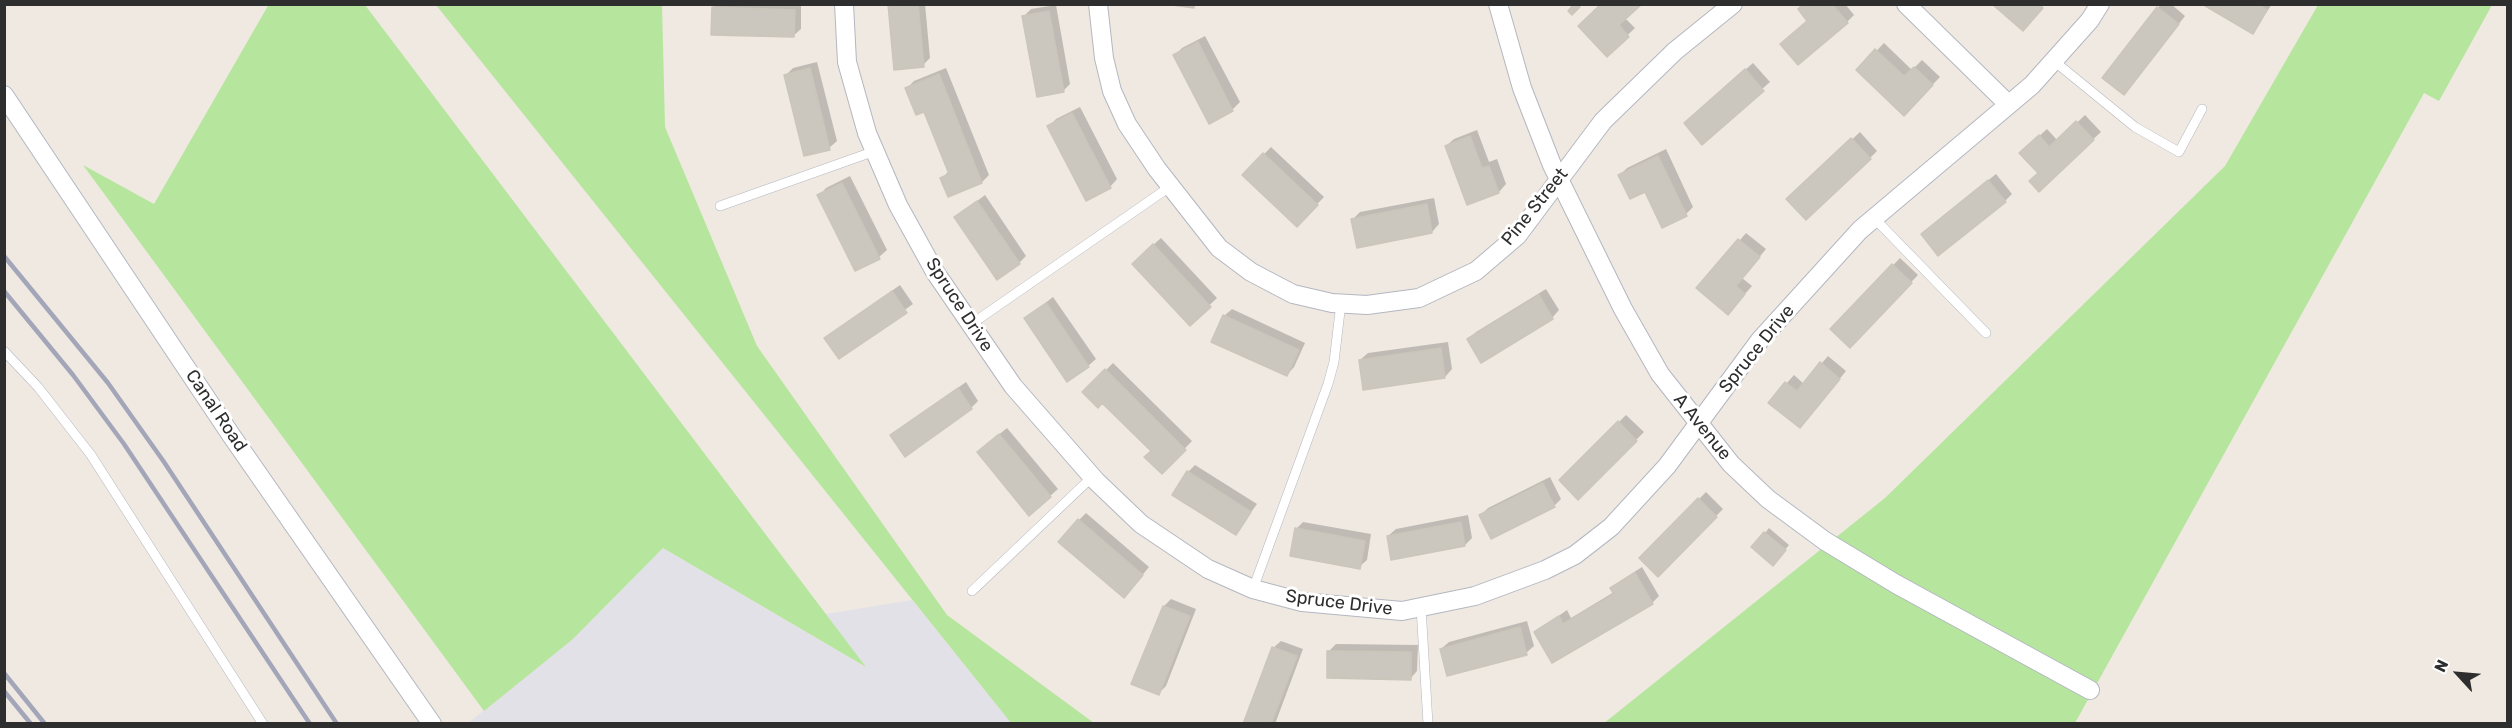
<!DOCTYPE html>
<style>
body{margin:0}
#map{position:relative;width:2512px;height:728px;overflow:hidden;background:#efe9e1;font-family:Rubik,sans-serif}
canvas{display:block}
.frame{position:absolute;inset:0;border:6px solid #2e2e2e;pointer-events:none}
.north{position:absolute;left:2428px;top:644px;width:60px;height:60px;-webkit-text-stroke:4px #fff;paint-order:stroke;rotate:296deg;font-size:16px;font-weight:700;line-height:24px;text-align:center;color:#2e2e2e}
.north::after{content:'';display:block;margin:auto;width:21px;height:27px;background:#2e2e2e;clip-path:polygon(50% 0,100% 100%,50% 72%,0 100%)}
</style>
<div id="map">
<canvas width="2512" height="728"></canvas>
<div class="frame"></div>
<div class="north">N</div>
</div>
<script>
const ctx = document.querySelector('canvas').getContext('2d');
ctx.lineJoin = 'round';
function fillPath(path, color) { ctx.fillStyle = color; ctx.fill(path, 'evenodd'); }
const shape = rows => new Path2D(rows.map(r => 'M' + r).join(''));
function trace(path, color, width, dash) { ctx.strokeStyle = color; ctx.lineWidth = width; ctx.lineCap = dash ? 'butt' : 'round'; ctx.setLineDash(dash || []); ctx.stroke(path); }
function write(font, color, halo, rows, align = 'center') {
  ctx.font = font + ' Rubik,sans-serif'; ctx.lineWidth = 6; ctx.setLineDash([]); ctx.textBaseline = 'middle'; ctx.strokeStyle = halo; ctx.fillStyle = color; for (const [text, x, y, turn = 0] of rows) {
    ctx.save(); ctx.translate(x, y); ctx.rotate((+turn || 0) * Math.PI / 180); ctx.textAlign = isNaN(turn) ? turn : align; if (halo) ctx.strokeText(text, 0, 0); ctx.fillText(text, 0, 0); ctx.restore();
  }
}
const industrial = shape([
 [663,548,864,666,826,614,912,600,1011,723,467,724,573,639]
]);
const green = shape([
 [269,4,365,5,866,667,663,548,573,639,484,711,83,165,154,204],
 [436,5,662,5,665,127,757,346,947,615,1094,723,1011,723],
 [2318,5,2492,5,2439,101,2424,93,2075,723,1603,724,1885,498,2225,166]
]);
const shadow = shape([
 [717,4,801,4,801,29,793,36,713,8],
 [890,4,925,4,930,58,923,65],
 [1804,4,1845,4,1854,15,1847,22,1809,20],
 [2161,4,2171,4,2185,16,2131,86,2104,77],
 [2205,4,2272,4,2253,32],
 [1056,5,1070,84,1063,91,1024,16,1031,9],
 [1625,18,1635,28,1607,55,1580,26],
 [1205,36,1240,102,1232,110,1175,55,1182,48],
 [1884,43,1912,70,1922,60,1940,77,1904,114,1858,70],
 [817,62,837,141,829,148,786,75,793,68],
 [1753,63,1770,82,1702,142,1693,116],
 [946,68,989,175,982,182,942,178,949,171,925,110,907,88,914,81],
 [1080,107,1117,179,1110,187,1049,127,1056,119],
 [2085,115,2101,132,2039,190,2040,173,2021,153,2047,129,2058,141],
 [1477,130,1489,162,1497,159,1506,184,1499,192,1468,203,1446,146,1454,139],
 [1860,132,1877,151,1870,158,1796,192],
 [1271,147,1324,197,1297,225,1244,175],
 [1666,149,1693,207,1686,214,1620,175,1627,168],
 [1996,174,2012,194,2005,201,1930,227],
 [850,176,887,250,879,257,856,269,819,196,826,188],
 [985,195,1026,256,1019,263,956,217],
 [1434,198,1439,224,1432,232,1352,220,1360,212],
 [1746,233,1766,249,1742,278,1752,286,1728,313,1699,288],
 [1161,238,1217,298,1190,324,1141,256],
 [1900,258,1918,275,1850,346,1832,329],
 [900,285,913,304,839,357,826,338],
 [1546,289,1559,310,1552,318,1469,339,1476,332],
 [1053,297,1096,359,1088,366,1026,318],
 [1232,309,1305,343,1294,367,1287,375,1224,316],
 [1448,342,1452,369,1445,377,1360,360,1368,353],
 [1828,356,1846,371,1807,419,1770,402,1794,375,1804,384],
 [1113,363,1192,441,1162,472,1153,451,1102,401,1084,392],
 [966,382,978,401,971,408,892,435],
 [1626,415,1644,432,1578,498,1561,480],
 [1007,428,1058,489,1030,514,986,445],
 [1195,465,1257,504,1236,533,1188,472],
 [1550,477,1561,499,1554,506,1481,515,1488,508],
 [1706,492,1723,509,1658,575,1641,558],
 [1086,513,1149,567,1131,589,1079,520],
 [1468,515,1472,538,1465,545,1388,536,1396,529],
 [1303,522,1371,534,1367,560,1359,567,1296,529],
 [1769,528,1789,545,1777,559,1765,533],
 [1642,567,1659,596,1652,603,1536,632,1567,610,1571,618,1614,592,1612,588,1620,581],
 [1171,599,1196,609,1166,686,1158,694,1164,606],
 [1527,621,1534,646,1526,653,1441,649,1449,642],
 [1281,641,1303,649,1275,724,1244,724,1273,648],
 [1336,644,1418,645,1417,671,1410,679,1329,651]
]);
const building = shape([
 [888,4,918,4,924,67,894,70,888,4],
 [1165,4,1194,4,1194,8,1165,4],
 [1574,4,1580,7,1572,15,1568,11,1574,4],
 [1601,4,1642,4,1619,25,1629,37,1607,57,1578,26,1601,4],
 [1803,4,1832,4,1848,23,1798,65,1780,44,1807,21,1798,9,1803,4],
 [1992,4,2039,4,2043,8,2023,31,1992,4],
 [2202,4,2258,4,2267,10,2253,34,2202,4],
 [712,7,795,10,794,37,711,35,712,7],
 [2157,7,2179,24,2124,95,2102,78,2157,7],
 [1049,11,1064,92,1037,97,1022,16,1049,11],
 [1198,42,1233,111,1209,124,1173,55,1198,42],
 [1875,49,1904,76,1914,67,1933,85,1904,116,1856,70,1875,49],
 [810,68,830,150,804,156,784,75,810,68],
 [1745,69,1764,91,1702,145,1684,123,1745,69],
 [939,74,982,183,948,197,940,178,949,174,924,112,916,115,905,88,939,74],
 [1072,113,1111,188,1086,201,1047,126,1072,113],
 [2076,121,2094,140,2039,192,2029,181,2038,173,2019,153,2039,135,2049,147,2076,121],
 [1470,136,1482,168,1489,166,1499,193,1467,205,1445,146,1470,136],
 [1851,138,1871,159,1806,220,1786,199,1851,138],
 [1263,153,1318,205,1297,227,1242,175,1263,153],
 [1658,156,1687,216,1662,228,1645,192,1630,199,1618,175,1658,156],
 [1988,180,2006,202,1938,256,1921,234,1988,180],
 [842,183,880,259,855,271,817,195,842,183],
 [977,201,1020,264,997,280,954,217,977,201],
 [1427,204,1432,233,1357,248,1351,219,1427,204],
 [1738,239,1760,257,1736,286,1745,294,1728,315,1696,288,1738,239],
 [1153,244,1211,307,1190,326,1132,264,1153,244],
 [1892,264,1912,283,1850,348,1830,329,1892,264],
 [892,291,907,313,839,359,824,338,892,291],
 [1539,295,1553,319,1481,363,1467,339,1539,295],
 [1046,303,1089,367,1067,382,1024,318,1046,303],
 [1223,315,1299,350,1287,376,1211,342,1223,315],
 [1441,348,1445,378,1363,390,1359,360,1441,348],
 [1820,362,1840,379,1800,428,1768,403,1785,382,1797,391,1820,362],
 [1105,369,1186,450,1162,474,1144,457,1151,451,1102,403,1098,408,1082,392,1105,369],
 [958,388,972,409,905,457,890,435,958,388],
 [1618,421,1637,441,1578,500,1559,480,1618,421],
 [999,434,1051,497,1029,516,977,452,999,434],
 [1187,471,1251,512,1236,535,1172,495,1187,471],
 [1543,483,1555,507,1491,539,1479,515,1543,483],
 [1698,498,1717,517,1658,577,1639,558,1698,498],
 [1078,519,1143,575,1124,598,1058,542,1078,519],
 [1461,522,1465,546,1391,560,1387,536,1461,522],
 [1295,528,1365,541,1360,569,1290,556,1295,528],
 [1764,532,1786,550,1773,566,1751,547,1764,532],
 [1635,573,1653,604,1552,663,1534,632,1559,616,1563,624,1614,594,1610,588,1635,573],
 [1163,606,1190,616,1159,695,1131,684,1163,606],
 [1520,627,1527,655,1447,676,1440,649,1520,627],
 [1272,647,1297,656,1271,724,1243,724,1272,647],
 [1327,651,1411,652,1411,680,1327,678,1327,651]
]);
const lane = shape([
 [2054,61,2135,127,2179,152,2202,109],
 [720,206,875,151],
 [1874,218,1986,333],
 [970,325,1171,186],
 [4,351,38,387,91,455,263,724],
 [1253,589,1328,384,1334,362,1341,303],
 [972,591,1092,477],
 [1421,607,1428,724]
]);
const street = shape([
 [844,4,847,62,867,133,898,205,935,272,1013,386,1096,481,1141,524,1208,569,1253,589,1302,602,1402,611,1475,596,1545,570,1575,555,1611,527,1667,466,1760,340,1860,230,2032,85,2090,20,2100,4],
 [1098,4,1104,58,1112,91,1127,124,1157,169,1219,248,1251,272,1293,294,1332,303,1367,305,1419,298,1476,271,1517,236,1603,121,1675,51,1733,4],
 [1498,4,1522,88,1552,165,1623,309,1660,374,1731,464,1768,499,1825,541,1896,584,2090,690],
 [1906,4,2008,104],
 [4,95,231,435,432,724]
]);
const rail = shape([
 [4,256,108,383,164,462,337,724],
 [4,291,73,375,124,444,310,724],
 [4,673,45,724],
 [4,691,31,724]
]);
const streetNames = [
 ["Pine Street",1535,207,-51],
 ["Spruce Drive",959,305,57],
 ["Spruce Drive",1757,349,-51],
 ["Canal Road",216,411,56],
 ["A Avenue",1702,427,51],
 ["Spruce Drive",1339,603,7]
];
fillPath(industrial, '#e3e1e8');
fillPath(green, '#b6e59e');
fillPath(shadow, '#0003');
fillPath(building, '#cbc7bf');
trace(building, '#cbc5ba', 1.5);
trace(lane, '#b4b7c1', 10);
trace(street, '#b4b7c1', 20);
trace(lane, '#fff', 9);
trace(street, '#fff', 18);
trace(rail, '#a3a6b8', 4.5);
write('18px', '#2e2e2e', '#fff', streetNames);
</script>
